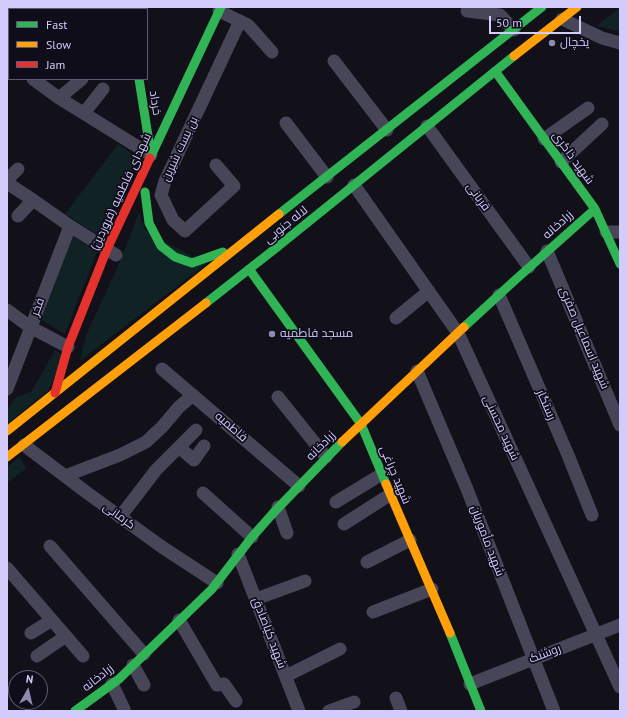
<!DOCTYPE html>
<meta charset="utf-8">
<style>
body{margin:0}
#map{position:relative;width:627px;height:718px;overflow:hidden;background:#121018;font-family:"PT Sans",sans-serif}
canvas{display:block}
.frame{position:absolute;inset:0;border:8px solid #d2cbfb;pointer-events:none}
.legend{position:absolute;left:8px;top:8px;width:140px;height:72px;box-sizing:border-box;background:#100d1b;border:1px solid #5e5975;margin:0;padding:5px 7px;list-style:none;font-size:12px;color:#d2cbfb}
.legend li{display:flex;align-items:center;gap:8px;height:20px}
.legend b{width:20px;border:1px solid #5e5975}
.north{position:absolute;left:8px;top:670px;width:40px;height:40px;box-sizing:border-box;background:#100d1b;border:1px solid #5e5975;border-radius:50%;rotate:8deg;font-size:11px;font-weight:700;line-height:16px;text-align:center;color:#d2cbfb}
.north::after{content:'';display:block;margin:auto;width:14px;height:18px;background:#8f8aac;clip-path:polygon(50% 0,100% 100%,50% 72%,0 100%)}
.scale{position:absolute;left:489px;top:16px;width:92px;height:18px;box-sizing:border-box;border:2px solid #d2cbfb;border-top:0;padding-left:5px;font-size:12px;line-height:14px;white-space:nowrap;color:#d2cbfb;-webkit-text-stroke:3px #100d1b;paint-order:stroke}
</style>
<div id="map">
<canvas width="627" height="718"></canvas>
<div class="frame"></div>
<ul class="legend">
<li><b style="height:5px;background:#30b455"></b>Fast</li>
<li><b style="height:5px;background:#ff9f0a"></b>Slow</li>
<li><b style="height:5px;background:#e5322d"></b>Jam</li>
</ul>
<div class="north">N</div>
<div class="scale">50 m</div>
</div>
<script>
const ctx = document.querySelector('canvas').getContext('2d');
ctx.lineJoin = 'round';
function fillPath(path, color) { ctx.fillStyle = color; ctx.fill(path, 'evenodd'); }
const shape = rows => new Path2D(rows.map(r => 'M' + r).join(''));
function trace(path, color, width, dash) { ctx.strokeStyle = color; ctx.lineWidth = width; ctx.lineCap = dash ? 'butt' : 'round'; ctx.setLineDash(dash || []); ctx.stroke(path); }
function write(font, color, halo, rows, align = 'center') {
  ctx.font = font + ' "PT Sans",Cairo,sans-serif'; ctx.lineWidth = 3.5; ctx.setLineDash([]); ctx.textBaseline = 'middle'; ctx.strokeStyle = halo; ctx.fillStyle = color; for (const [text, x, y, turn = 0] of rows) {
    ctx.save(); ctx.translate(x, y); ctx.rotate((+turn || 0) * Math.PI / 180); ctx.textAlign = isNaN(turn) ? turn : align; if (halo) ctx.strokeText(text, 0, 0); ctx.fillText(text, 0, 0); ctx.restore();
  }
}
const green = shape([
 [620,7,620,32,597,26],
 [118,144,138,158,99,236,65,214],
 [139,212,145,230,206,264,80,361,86,335,119,264],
 [72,235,97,252,65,334,40,319],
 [55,350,63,355,50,389,7,424,7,410,16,397,31,392],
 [19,457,27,468,7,483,7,467]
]);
const street = shape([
 [37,7,40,9],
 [219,11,248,25,272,52],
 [467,11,500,15,514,30],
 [562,19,602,38,620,43],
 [7,61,9,62],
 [334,61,387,130],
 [33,79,59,98,151,155],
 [59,98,82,79],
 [84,113,103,89],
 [286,123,327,177],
 [427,126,529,267],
 [544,139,588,108],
 [561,162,602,124],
 [216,165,234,186,185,231,173,220,161,195,165,181,240,21],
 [7,180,18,169],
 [7,183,33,200,70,226,116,255],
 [354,185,458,333,620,687],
 [18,216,33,200],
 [606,232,620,232],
 [547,251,620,425],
 [499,295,568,455,592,515],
 [7,310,30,327,68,347],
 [396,318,429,291],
 [162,369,299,486],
 [417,371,467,489,554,711],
 [7,389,70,226],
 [278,397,326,457],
 [24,445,86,492,162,547,217,583],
 [179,447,194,460,204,446],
 [65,476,120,455,146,442,162,427,179,407,193,395],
 [203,493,252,537],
 [336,502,382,474],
 [278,507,287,533],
 [120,517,156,470,196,430],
 [344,524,391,494],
 [50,546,144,654],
 [238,554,299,711],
 [367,562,410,540],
 [7,568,83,656],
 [256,599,305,581],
 [373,612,432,589],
 [179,620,217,685,224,684,236,701],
 [31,633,52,620],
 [37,656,66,636],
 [133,665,144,685],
 [286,676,340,649],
 [112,684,124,709],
 [470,684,620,625],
 [396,698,401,711],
 [329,711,354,702]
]);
const fast = shape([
 [126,7,127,9],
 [495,71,595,209,620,264],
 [139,79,151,155],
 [150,158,221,7],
 [145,192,149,223,161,246,175,257,192,263,223,252],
 [279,214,542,7],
 [249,269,361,424,386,484],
 [206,303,276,248,514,56],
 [464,327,514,281,595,209],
 [450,633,481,711],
 [75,711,119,679,212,589,252,537,275,511,342,442]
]);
const slow = shape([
 [514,56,577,7],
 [7,431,279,214],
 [342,442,464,327],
 [7,457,206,303],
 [386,484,450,633]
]);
const jam = shape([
 [55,393,68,347,107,249,150,158]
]);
const markers = [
 [552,43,4,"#8f8aac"],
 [272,334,4,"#8f8aac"]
];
const poiNames = [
 ["یخچال",560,43],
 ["مسجد فاطمیه",280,334]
];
const streetNames = [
 ["خرداد",155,103,81],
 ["بن بست شیرین",180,149,-65],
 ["شهید ذاکری",573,158,54],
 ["شهدای فاطمیه (فروردین)",121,192,-65],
 ["قربانی",478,197,54],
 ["لاله جنوبی",286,225,-39],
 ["زرادخانه",558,225,-42],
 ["فخر",38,307,-69],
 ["شهید اسماعیل صفری",584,338,67],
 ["رستگار",546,405,67],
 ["فاطمیه",231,427,41],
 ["شهید محسنی",501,428,65],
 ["زرادخانه",321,446,-45],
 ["شهید چراغی",395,475,67],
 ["کرمانی",119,516,36],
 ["شهید مأموریان",487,541,69],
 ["شهید کیاصادق",269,633,69],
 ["روشنک",545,654,-21],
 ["زرادخانه",98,678,-38]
];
fillPath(green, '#102223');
trace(street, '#474658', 13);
trace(fast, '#30b455', 9);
trace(slow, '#ff9f0a', 9);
trace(jam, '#e5322d', 9);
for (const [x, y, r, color] of markers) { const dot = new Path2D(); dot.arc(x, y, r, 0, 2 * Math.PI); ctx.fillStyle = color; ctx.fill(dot); trace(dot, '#100d1b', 1.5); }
write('12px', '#d2cbfb', '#100d1b', poiNames, 'left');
write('12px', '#d2cbfb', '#100d1b', streetNames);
</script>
